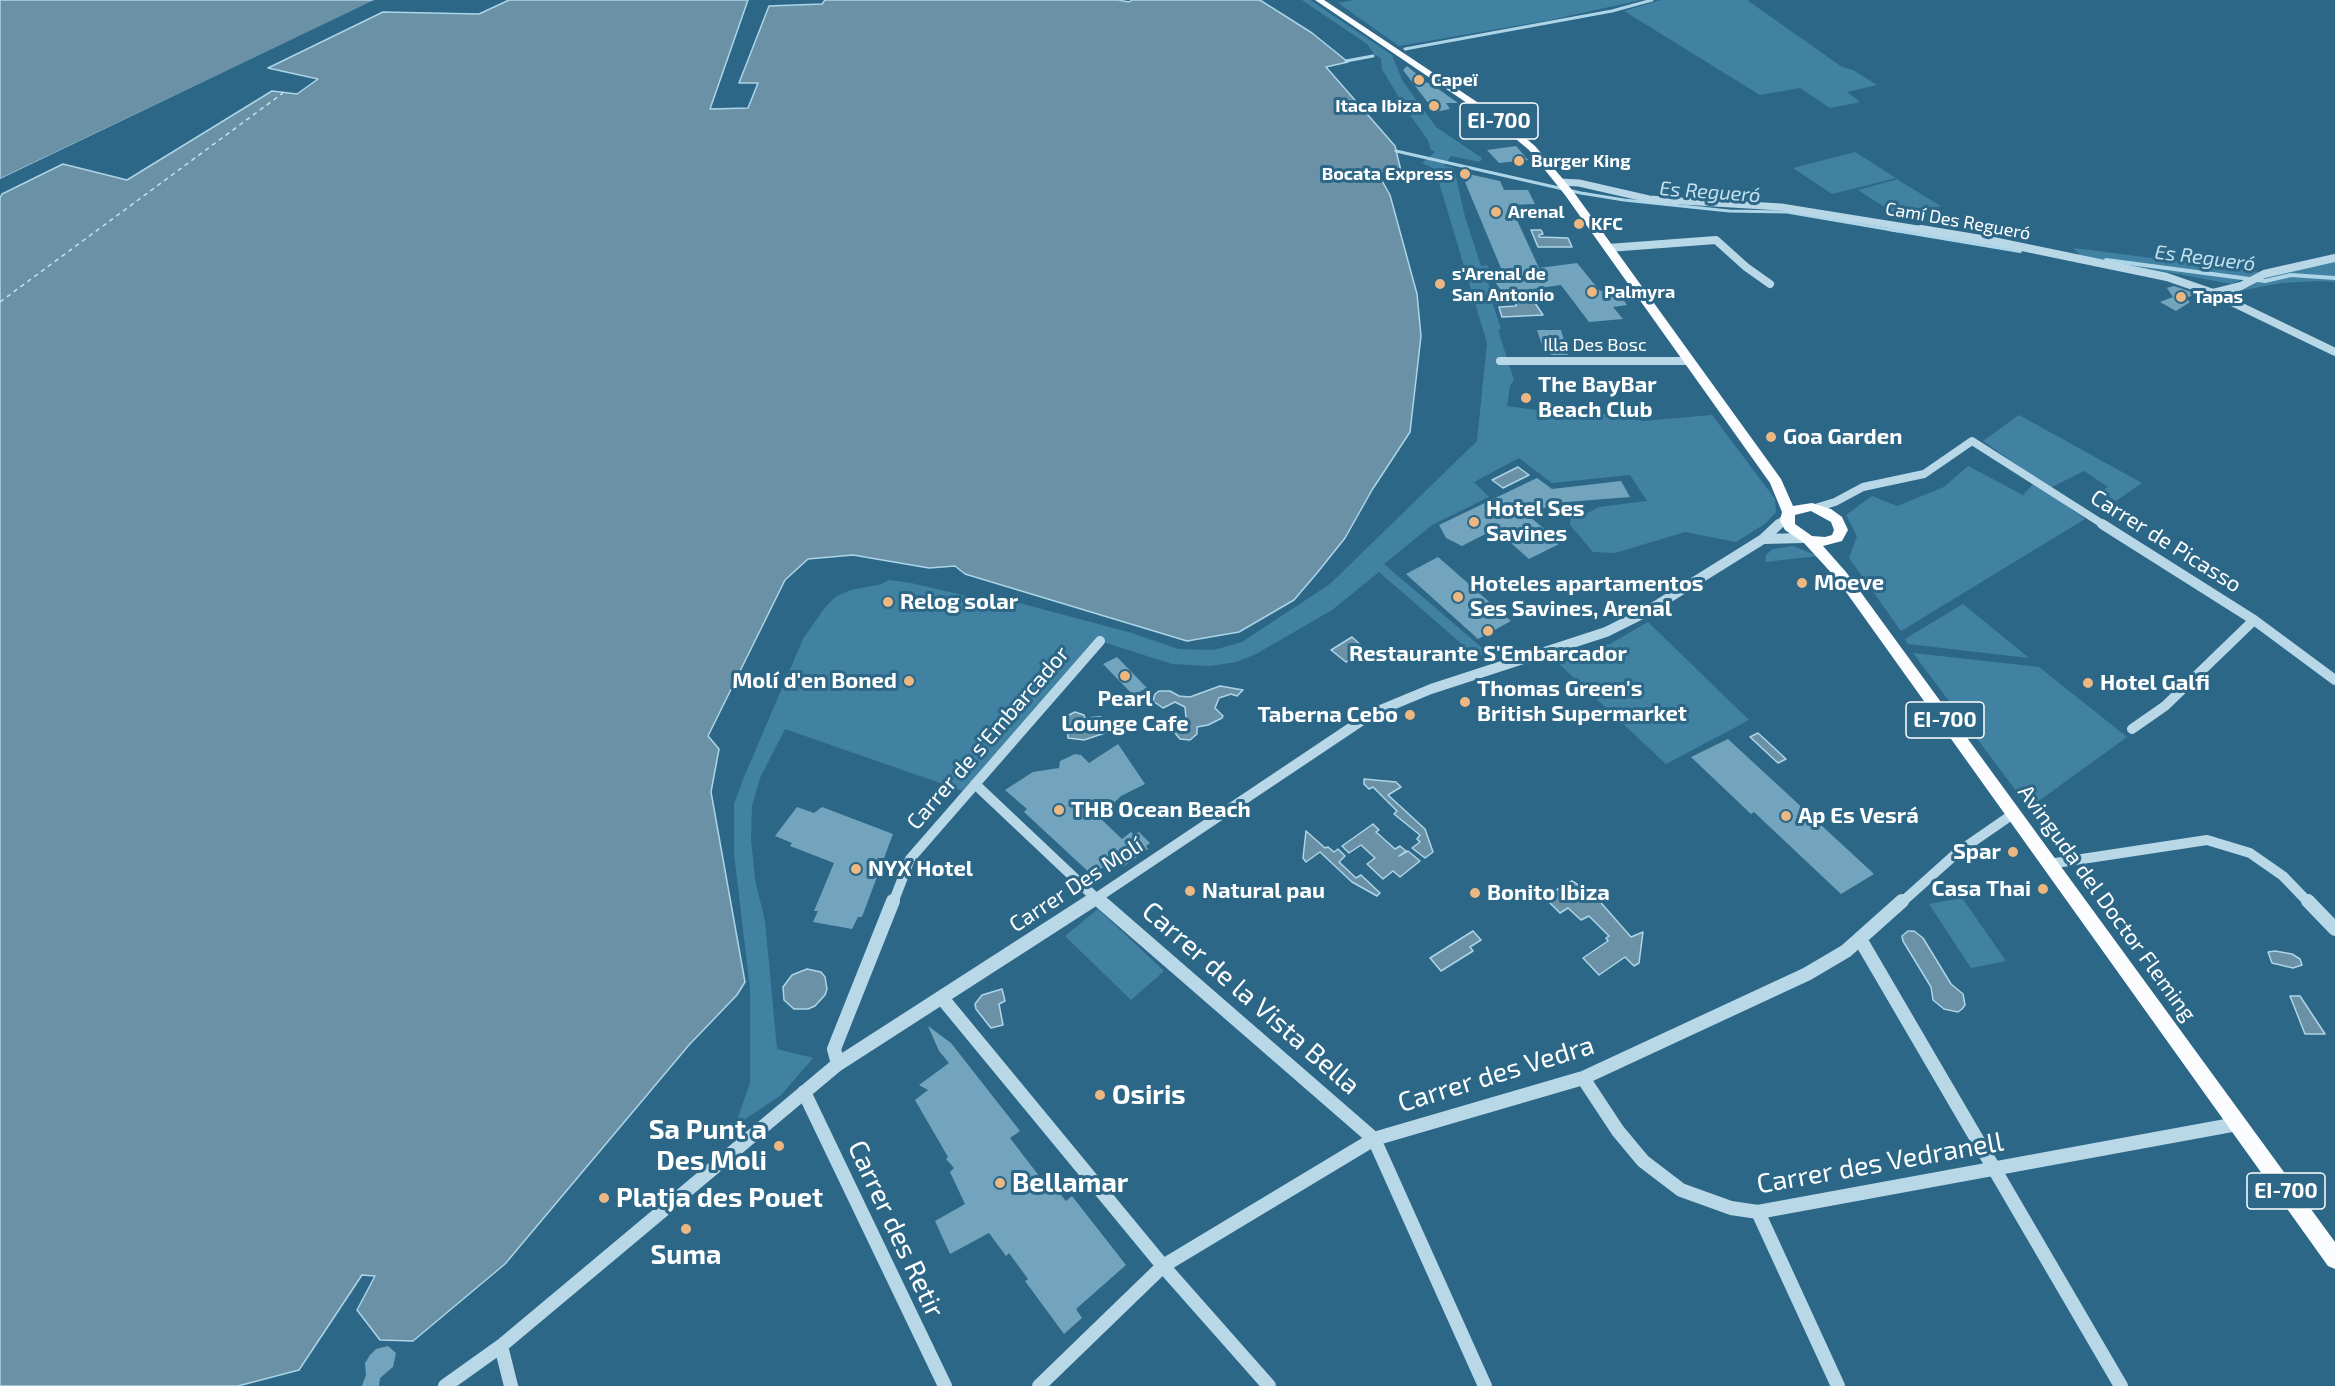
<!DOCTYPE html>
<meta charset="utf-8">
<style>
body{margin:0}
canvas{display:block;background:#2c6787}
</style>
<canvas width="2335" height="1386"></canvas>
<script>
const ctx = document.querySelector('canvas').getContext('2d');
ctx.lineJoin = 'round';
function fillPath(path, color) { ctx.fillStyle = color; ctx.fill(path, 'evenodd'); }
const shape = rows => new Path2D(rows.map(r => 'M' + r).join(''));
function trace(path, color, width, dash) { ctx.strokeStyle = color; ctx.lineWidth = width; ctx.lineCap = dash ? 'butt' : 'round'; ctx.setLineDash(dash || []); ctx.stroke(path); }
function write(font, color, halo, rows, align = 'center') {
  ctx.font = font + ' "Exo 2",sans-serif'; ctx.lineWidth = 6; ctx.setLineDash([]); ctx.textBaseline = 'middle'; ctx.strokeStyle = halo; ctx.fillStyle = color; for (const [text, x, y, turn = 0] of rows) {
    ctx.save(); ctx.translate(x, y); ctx.rotate((+turn || 0) * Math.PI / 180); ctx.textAlign = isNaN(turn) ? turn : align; if (halo) ctx.strokeText(text, 0, 0); ctx.fillText(text, 0, 0); ctx.restore();
  }
}
const green = shape([
 [1302,0,1310,0,1392,55,1402,80,1436,127,1482,158,1480,162,1451,156,1444,166,1454,168,1465,217,1481,266,1487,265,1491,271,1481,274,1496,295,1490,295,1501,329,1498,330,1514,380,1510,386,1507,406,1543,411,1546,403,1643,421,1712,415,1775,499,1776,512,1766,523,1736,542,1685,532,1615,553,1593,552,1570,525,1571,515,1586,514,1599,507,1647,501,1630,475,1552,483,1519,458,1474,482,1489,497,1432,525,1384,564,1487,652,1477,657,1379,572,1332,610,1256,654,1236,662,1210,666,1172,664,1097,640,963,791,785,729,760,778,752,806,751,838,755,880,765,921,777,1049,813,1058,781,1095,735,1126,750,1083,750,989,734,853,734,804,742,782,803,639,826,606,837,596,851,590,882,584,889,580,911,583,1005,605,1008,600,1132,633,1178,649,1214,650,1242,642,1330,584,1477,441,1487,343,1435,169,1422,163,1435,152,1431,150,1428,140,1407,111,1382,69,1381,58,1375,55,1367,44],
 [1354,0,1641,0,1550,20,1399,46,1338,3],
 [1661,0,1747,0,1842,67,1853,70,1877,85,1847,92,1860,102,1830,108,1800,88,1760,95,1624,11],
 [1855,152,1896,178,1832,194,1793,168],
 [1898,179,1898,180,1941,206,1900,217,1858,190],
 [2073,248,2082,249,2260,272,2231,284,2081,256],
 [2335,260,2335,282,2320,281,2281,283,2224,294,2251,286,2260,279],
 [2019,415,2142,483,2116,501,2100,491,2108,487,2084,471,2050,488,1983,441],
 [1968,466,2023,495,2034,483,2085,519,1901,631,1849,558,1857,536,1846,515,1872,496,1897,506,1944,487],
 [1793,546,1818,556,1765,562,1766,555,1773,549],
 [1963,604,2029,658,1908,644,1905,639],
 [1648,622,1749,720,1666,764,1557,662,1610,644],
 [1913,653,2039,667,2127,737,2029,808],
 [1962,898,2006,961,1971,968,1929,904],
 [1098,909,1164,971,1131,1000,1065,936]
]);
const water = shape([
 [0,0,374,0,375,1,0,179,0,0],
 [509,0,748,0,710,109,748,108,758,83,739,83,769,6,822,4,825,0,1118,0,1129,2,1132,0,1260,0,1312,33,1348,62,1326,67,1395,146,1401,171,1377,172,1390,195,1417,294,1421,336,1410,432,1372,490,1345,538,1317,573,1294,600,1239,632,1187,641,965,574,955,566,929,568,853,555,808,559,785,580,708,736,719,749,711,792,745,982,737,995,689,1045,505,1264,413,1341,380,1340,357,1310,375,1276,362,1275,299,1370,238,1386,0,1386,0,198,2,194,63,164,127,180,272,91,297,94,318,79,268,68,383,12,479,14,509,0],
 [1531,230,1541,230,1543,234,1539,235,1539,237,1568,238,1572,247,1538,247,1531,230],
 [1531,297,1543,315,1502,317,1499,307,1516,306,1515,299,1531,297],
 [1518,467,1529,475,1503,488,1492,480,1518,467],
 [1352,637,1366,650,1346,662,1331,650,1352,637],
 [1220,686,1243,690,1237,696,1231,694,1219,698,1215,708,1223,716,1222,718,1208,725,1197,727,1197,734,1190,740,1180,739,1175,733,1177,725,1186,718,1185,707,1175,702,1163,708,1153,701,1155,694,1159,691,1170,691,1179,696,1190,697,1220,686],
 [1075,712,1084,715,1085,718,1100,717,1106,720,1109,724,1108,732,1084,740,1068,738,1066,719,1067,716,1075,712],
 [1758,733,1786,759,1778,763,1750,737,1758,733],
 [1364,779,1396,782,1401,787,1388,795,1425,829,1433,852,1425,858,1412,848,1420,842,1417,839,1420,835,1394,814,1397,811,1373,787,1369,789,1364,784,1364,779],
 [1373,824,1379,830,1376,832,1395,849,1400,846,1406,851,1399,856,1408,851,1420,861,1400,877,1393,871,1383,879,1367,864,1375,858,1361,845,1349,853,1342,846,1373,824],
 [1306,831,1325,848,1328,847,1334,852,1338,849,1345,856,1339,862,1356,878,1361,875,1380,893,1377,896,1352,882,1320,852,1306,862,1303,858,1306,831],
 [1572,881,1595,896,1631,937,1643,932,1639,963,1634,966,1625,957,1599,975,1583,958,1608,941,1606,938,1609,936,1589,916,1581,920,1568,908,1560,913,1544,897,1572,881],
 [1473,931,1481,940,1470,947,1473,951,1441,971,1430,958,1473,931],
 [1908,931,1914,931,1923,938,1951,984,1963,994,1965,1005,1962,1009,1958,1012,1944,1009,1933,1000,1931,987,1903,941,1902,936,1908,931],
 [2275,951,2292,954,2300,959,2302,965,2293,968,2272,963,2268,952,2275,951],
 [807,969,821,972,825,977,827,989,825,995,815,1006,808,1009,794,1009,784,1000,783,987,792,975,807,969],
 [1002,989,1005,1001,999,1004,1003,1025,991,1028,976,1009,975,1004,982,995,1002,989],
 [2290,996,2300,996,2325,1034,2305,1034,2290,996]
]);
const pier = shape([
 [374,0,377,0,377,3,0,182,0,179]
]);
const streamFar1 = shape([
 [1405,49,1612,11,1652,0],
 [1346,61,1373,56],
 [1396,151,1581,193,1624,200,1729,211,1787,212,1898,231]
]);
const stream = shape([
 [1889,229,2020,251],
 [2106,260,2265,281,2291,275,2335,278]
]);
const ferry = shape([
 [0,302,283,93]
]);
const building = shape([
 [1407,66,1427,83,1430,83,1458,103,1446,103,1450,109,1435,112,1403,70],
 [1516,146,1528,160,1499,163,1487,150],
 [1464,173,1500,181,1504,190,1528,190,1535,204,1510,205,1539,268,1577,263,1600,291,1616,289,1627,305,1613,307,1623,319,1589,322,1561,285,1503,293,1490,275,1503,273,1465,182,1468,181],
 [2174,286,2197,294,2185,298,2190,302,2176,311,2160,302,2173,297,2167,288],
 [1537,330,1561,330,1568,355,1551,355,1550,351,1544,351],
 [1537,478,1552,489,1621,481,1630,497,1554,503,1529,516,1561,543,1529,559,1495,529,1462,546,1446,538,1439,525],
 [1438,557,1445,563,1511,621,1478,639,1406,574],
 [1117,657,1147,688,1133,695,1103,664],
 [1728,739,1874,874,1841,894,1754,812,1751,814,1691,757],
 [1118,744,1145,784,1121,796,1099,817,1122,839,1131,832,1134,835,1139,832,1150,843,1146,846,1148,849,1123,867,1120,864,1114,868,1109,863,1092,875,1024,812,1027,809,1005,790,1033,772,1059,768,1060,761,1075,754,1081,755,1089,763],
 [797,807,814,813,822,807,893,834,862,917,858,917,852,929,813,922,818,911,814,911,834,863,790,846,792,843,775,836],
 [928,1026,951,1043,1020,1131,1010,1138,1046,1185,1050,1182,1066,1201,1072,1196,1126,1265,1076,1309,1082,1318,1064,1334,1025,1281,1028,1279,1009,1253,1006,1256,989,1233,950,1254,935,1221,965,1204,950,1172,954,1168,946,1159,948,1157,915,1100,928,1090,919,1085,949,1063,939,1051],
 [388,1346,396,1353,393,1367,380,1378,379,1386,362,1386,366,1375,365,1363,370,1355,376,1349]
]);
const minorFar3 = shape([
 [1560,182,1579,183,1649,199,1781,207,1930,231]
]);
const minorFar2 = shape([
 [1921,229,1993,241,2167,277,2213,293,2335,352],
 [1608,248,1716,240,1746,267,1770,284],
 [2213,293,2241,286,2264,274,2335,258],
 [1500,361,1689,361],
 [1815,508,1835,502,1863,487,1924,474,1972,441,2104,525],
 [1778,525,1787,516]
]);
const minorFar1 = shape([
 [2102,524,2254,620,2335,680],
 [1763,539,1803,538],
 [2132,729,2165,706,2254,620],
 [975,784,1101,903],
 [2049,864,2207,840,2250,853,2283,876,2309,903],
 [893,903,910,859,1100,641],
 [1089,903,1373,713,1431,689,1606,632,1646,612,1763,539,1779,524],
 [1901,903,1958,852,2013,814]
]);
const minor = shape([
 [1100,901,1374,1139,1485,1386],
 [2308,901,2335,929],
 [1860,939,2121,1386],
 [942,998,1163,1266,1269,1386],
 [838,1064,834,1049,893,901],
 [1583,1078,1618,1131,1643,1161,1681,1190,1731,1208,1758,1212,2237,1124],
 [804,1092,945,1386],
 [1758,1212,1838,1386],
 [501,1346,511,1386],
 [445,1386,501,1346,838,1064,1091,901],
 [1039,1386,1163,1266,1374,1139,1583,1078,1807,974,1846,951,1902,901]
]);
const major = shape([
 [1315,0,1324,0,1504,120,1535,146,1573,191,1781,479,1793,506,1812,503,1831,509,1842,517,1848,530,1842,541,1823,546,1846,572,2335,1242,2335,1269,2328,1266,1836,578,1804,543,1785,530,1780,521,1782,512,1770,483,1565,195,1529,150,1498,124,1315,0],
 [1811,511,1831,522,1834,530,1832,535,1825,537,1812,536,1795,524,1795,515,1811,511]
]);
const markers = [
 [1419,80,6,"#edb781"],
 [1434,106,6,"#edb781"],
 [1519,161,6,"#edb781"],
 [1465,174,6,"#edb781"],
 [1496,212,6,"#edb781"],
 [1579,224,6,"#edb781"],
 [1440,284,6,"#edb781"],
 [1592,292,6,"#edb781"],
 [2181,297,6,"#edb781"],
 [1526,398,6,"#edb781"],
 [1771,437,6,"#edb781"],
 [1474,522,6,"#edb781"],
 [1802,583,6,"#edb781"],
 [1458,597,6,"#edb781"],
 [888,602,6,"#edb781"],
 [1488,631,6,"#edb781"],
 [1125,676,6,"#edb781"],
 [909,681,6,"#edb781"],
 [2088,683,6,"#edb781"],
 [1465,702,6,"#edb781"],
 [1410,715,6,"#edb781"],
 [1059,810,6,"#edb781"],
 [1786,816,6,"#edb781"],
 [2013,852,6,"#edb781"],
 [856,869,6,"#edb781"],
 [2043,889,6,"#edb781"],
 [1190,891,6,"#edb781"],
 [1475,893,6,"#edb781"],
 [1100,1095,6,"#edb781"],
 [779,1146,6,"#edb781"],
 [1000,1183,6,"#edb781"],
 [604,1198,6,"#edb781"],
 [686,1229,6,"#edb781"]
];
const farPoinames = [
 ["Capeï",1431,80],
 ["Itaca Ibiza",1422,106,"right"],
 ["Burger King",1531,161],
 ["Bocata Express",1453,174,"right"],
 ["Arenal",1508,212],
 ["KFC",1591,224],
 ["s'Arenal de",1452,274],
 ["San Antonio",1452,295],
 ["Palmyra",1604,292],
 ["Tapas",2193,297]
];
const farStreetnames = [
 ["Camí Des Regueró",1958,221,10],
 ["Illa Des Bosc",1595,345]
];
const farWaternames = [
 ["Es Regueró",1710,192,4],
 ["Es Regueró",2205,258,7]
];
const shields = [
 [1499,121,78],
 [1945,720,78],
 [2286,1191,78]
];
const shieldNames = [
 ["EI-700",1499,121],
 ["EI-700",1945,720],
 ["EI-700",2286,1191]
];
const poiNames = [
 ["The BayBar",1538,385],
 ["Beach Club",1538,410],
 ["Goa Garden",1783,437],
 ["Hotel Ses",1486,509],
 ["Savines",1486,534],
 ["Moeve",1814,583],
 ["Hoteles apartamentos",1470,584],
 ["Ses Savines, Arenal",1470,609],
 ["Relog solar",900,602],
 ["Restaurante S'Embarcador",1488,654,"center"],
 ["Molí d'en Boned",897,681,"right"],
 ["Hotel Galfi",2100,683],
 ["Thomas Green's",1477,689],
 ["British Supermarket",1477,714],
 ["Pearl",1125,699,"center"],
 ["Lounge Cafe",1125,724,"center"],
 ["Taberna Cebo",1398,715,"right"],
 ["THB Ocean Beach",1071,810],
 ["Ap Es Vesrá",1798,816],
 ["Spar",2001,852,"right"],
 ["NYX Hotel",868,869],
 ["Casa Thai",2031,889,"right"],
 ["Natural pau",1202,891],
 ["Bonito Ibiza",1487,893]
];
const streetNames = [
 ["Carrer de Picasso",2166,541,32],
 ["Carrer de s'Embarcador",988,738,-49],
 ["Carrer Des Molí",1076,885,-33],
 ["Avinguda del Doctor Fleming",2107,903,54]
];
const nearStreetnames = [
 ["Carrer de la Vista Bella",1251,998,41],
 ["Carrer des Vedra",1496,1074,-17],
 ["Carrer des Vedranell",1880,1163,-10],
 ["Carrer des Retir",896,1229,65]
];
const nearPoinames = [
 ["Osiris",1112,1095],
 ["Sa Punt a",767,1130,"right"],
 ["Des Moli",767,1161,"right"],
 ["Bellamar",1012,1183],
 ["Platja des Pouet",616,1198],
 ["Suma",686,1255,"center"]
];
fillPath(green, '#4182a3');
fillPath(water, '#6a91a6');
trace(water, '#add5e8', 1.5);
fillPath(pier, '#2c6787');
trace(streamFar1, '#add5e8', 3);
trace(stream, '#add5e8', 4);
trace(ferry, '#c4e1ef', 1.5, [4.5, 4]);
fillPath(building, '#73a4bd');
trace(minorFar3, '#b8d8e8', 7);
trace(minorFar2, '#b8d8e8', 8);
trace(minorFar1, '#b8d8e8', 10);
trace(minor, '#b8d8e8', 14);
fillPath(major, '#fafcfe');
for (const [x, y, r, color] of markers) { const dot = new Path2D(); dot.arc(x, y, r, 0, 2 * Math.PI); ctx.fillStyle = color; ctx.fill(dot); trace(dot, '#2c6787', 2); }
write('bold 18px', '#fff', '#2c6787', farPoinames, 'left');
write('18px', '#fff', '#2c6787', farStreetnames);
write('italic 20px', '#c4e1ef', '#2c6787', farWaternames);
for (const [x, y, w] of shields) { const box = new Path2D(); box.roundRect(x - w / 2, y - 18, w, 36, 4.5); ctx.fillStyle = '#2c6787'; ctx.fill(box); trace(box, '#fff', 1.5); }
write('bold 21px', '#fff', null, shieldNames);
write('bold 22px', '#fff', '#2c6787', poiNames, 'left');
write('22px', '#fff', '#2c6787', streetNames);
write('27px', '#fff', '#2c6787', nearStreetnames);
write('bold 27px', '#fff', '#2c6787', nearPoinames, 'left');
</script>
